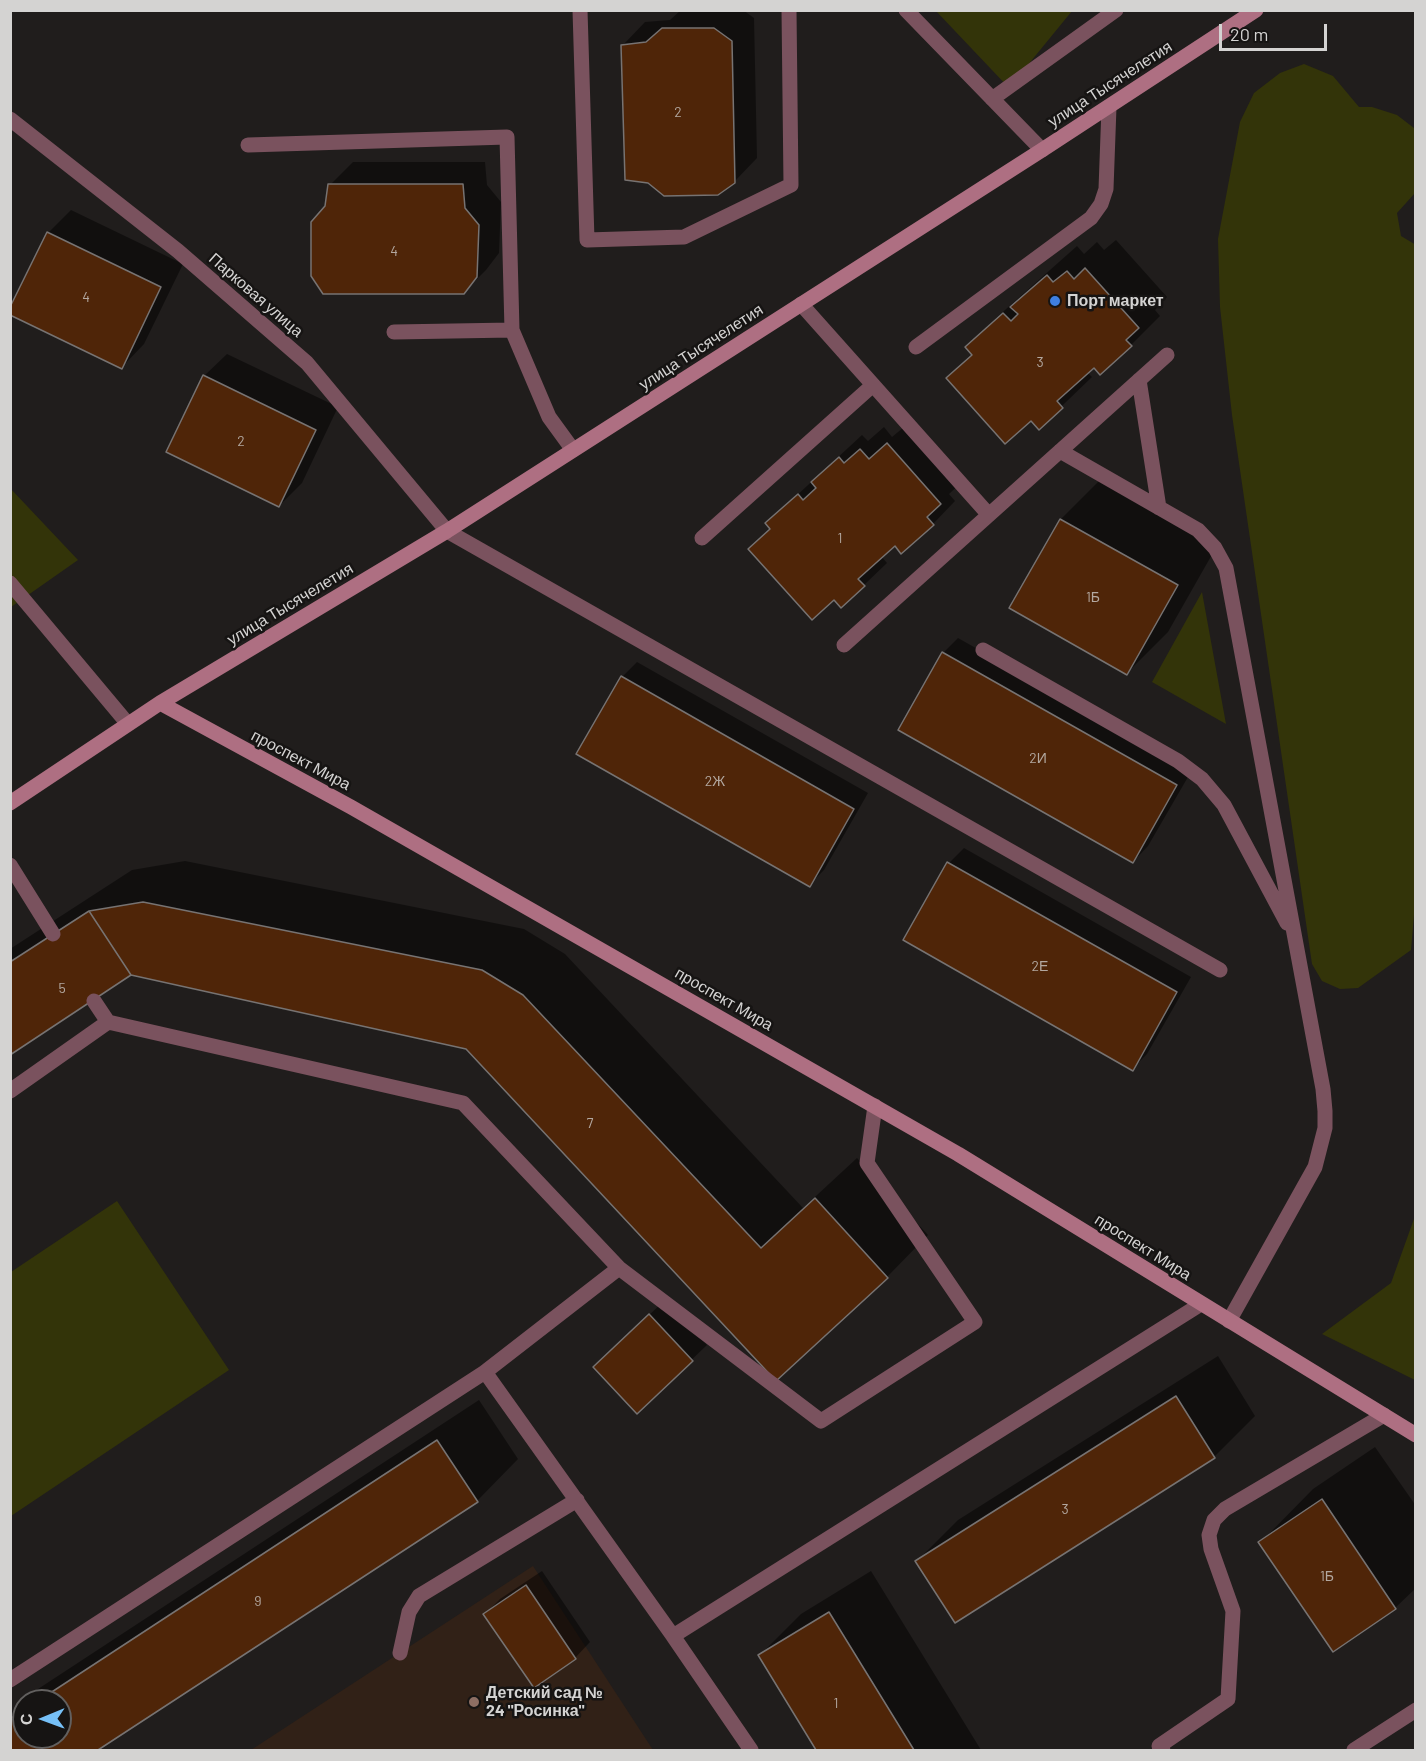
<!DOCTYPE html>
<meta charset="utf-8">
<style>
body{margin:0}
#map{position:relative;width:1426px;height:1761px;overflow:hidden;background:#201d1c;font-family:Barlow,sans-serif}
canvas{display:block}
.frame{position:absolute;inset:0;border:12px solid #d4d3d2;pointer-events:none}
.north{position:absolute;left:12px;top:1689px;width:60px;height:60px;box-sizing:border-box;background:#161413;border:2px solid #62605f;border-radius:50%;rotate:269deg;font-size:16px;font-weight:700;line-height:24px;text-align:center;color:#d4d3d2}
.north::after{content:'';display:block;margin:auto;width:21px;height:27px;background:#76c0f7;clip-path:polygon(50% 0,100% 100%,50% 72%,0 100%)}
.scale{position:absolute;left:1219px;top:24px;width:108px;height:27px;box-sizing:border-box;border:3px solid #d4d3d2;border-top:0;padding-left:8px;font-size:18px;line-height:21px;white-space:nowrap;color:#d4d3d2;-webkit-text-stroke:4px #161413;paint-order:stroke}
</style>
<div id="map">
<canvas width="1426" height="1761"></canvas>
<div class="frame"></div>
<div class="north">С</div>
<div class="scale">20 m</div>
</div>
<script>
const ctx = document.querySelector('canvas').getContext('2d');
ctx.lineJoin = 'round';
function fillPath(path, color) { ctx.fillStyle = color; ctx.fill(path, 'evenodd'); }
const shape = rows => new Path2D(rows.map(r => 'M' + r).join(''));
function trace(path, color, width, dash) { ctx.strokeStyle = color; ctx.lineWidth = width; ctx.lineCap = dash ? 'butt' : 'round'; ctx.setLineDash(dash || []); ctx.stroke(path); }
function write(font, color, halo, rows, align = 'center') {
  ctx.font = font + ' Barlow,sans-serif'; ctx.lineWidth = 5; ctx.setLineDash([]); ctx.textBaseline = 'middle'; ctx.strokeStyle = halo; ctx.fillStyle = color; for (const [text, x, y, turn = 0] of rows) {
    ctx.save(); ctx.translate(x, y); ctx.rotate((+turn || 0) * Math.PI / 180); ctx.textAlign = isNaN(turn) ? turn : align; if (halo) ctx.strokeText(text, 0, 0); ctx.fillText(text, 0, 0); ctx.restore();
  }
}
const education = shape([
 [533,1566,653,1750,251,1750]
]);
const green = shape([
 [936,11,1072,11,1009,88],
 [1304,64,1333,76,1359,107,1372,107,1397,115,1414,128,1416,133,1415,193,1397,213,1401,236,1416,245,1416,892,1411,950,1358,988,1340,989,1322,981,1312,964,1232,415,1220,307,1218,239,1240,122,1254,93,1280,73],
 [10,488,78,560,11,607,10,607],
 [1202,592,1226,724,1152,682],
 [117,1201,229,1370,11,1516,11,1272],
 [1415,1216,1415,1380,1322,1334,1391,1283]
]);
const shadow = shape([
 [681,10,743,10,754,18,757,158,734,182,648,181,623,45,645,22,670,20],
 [353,162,485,162,487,185,501,202,499,253,486,270,463,293,326,207,330,185],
 [71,210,183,264,144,344,122,367,48,233],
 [1116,240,1167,297,1155,310,1160,316,1131,345,1094,366,1087,372,1092,377,1039,428,1031,419,948,378,973,354,967,347,996,318,1077,246,1084,254,1097,242,1104,250],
 [227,354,338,407,302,483,279,506,204,376],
 [910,422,963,481,949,494,955,501,933,524,895,544,881,556,887,563,864,585,834,598,750,549,771,528,767,523,862,435,868,441,884,427,892,437],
 [1102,478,1218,544,1168,632,1127,673,1011,608,1061,519],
 [958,638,1192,770,1148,846,1133,862,943,653],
 [637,662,868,793,824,870,809,885,622,677],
 [964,848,1191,977,1147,1054,1132,1069,905,939,949,863],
 [185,861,524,929,565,954,803,1208,857,1158,928,1235,887,1277,776,1379,467,1047,131,974,10,1052,10,949,132,870],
 [665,1300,707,1345,637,1412,610,1352],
 [1218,1356,1255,1416,1214,1457,917,1561,958,1520],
 [479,1400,518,1459,477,1501,95,1750,10,1750,10,1716,24,1702,24,1737,60,1737,60,1701,25,1701,38,1689],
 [1375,1447,1416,1506,1416,1588,1395,1608,1260,1543,1313,1489],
 [542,1571,590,1642,575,1658,485,1614,500,1599],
 [871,1571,981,1750,818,1750,760,1655,801,1614]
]);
const building = shape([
 [662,28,714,28,732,41,735,183,718,195,664,196,648,183,625,180,621,45,646,42,662,28],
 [328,184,463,184,465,208,479,225,477,277,464,294,323,294,311,276,311,222,325,206,328,184],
 [47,232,161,287,122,369,10,315,10,307,47,232],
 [1085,268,1139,328,1126,340,1132,346,1100,375,1094,368,1057,401,1063,408,1039,430,1031,421,1005,444,946,378,972,355,965,347,1003,313,1011,321,1018,314,1010,307,1047,275,1053,282,1067,271,1074,279,1085,268],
 [203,375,316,430,279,507,166,452,203,375],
 [887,443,941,504,927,517,934,525,901,554,895,546,858,579,865,586,841,608,834,600,812,620,748,549,770,529,765,523,798,494,803,500,816,488,811,482,839,457,844,463,860,449,869,459,887,443],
 [1060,519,1178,585,1127,675,1009,608,1060,519],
 [942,652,1177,785,1133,863,898,730,942,652],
 [621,676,854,809,810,887,576,754,621,676],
 [947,862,1177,992,1133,1071,903,940,947,862],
 [143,902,482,970,523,995,761,1248,815,1198,888,1278,776,1381,466,1049,131,975,89,911,143,902],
 [89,911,131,975,10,1055,10,962,89,911],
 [649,1314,693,1361,637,1414,593,1367,649,1314],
 [1176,1396,1215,1458,955,1623,915,1561,1176,1396],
 [437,1440,478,1502,98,1750,10,1750,10,1719,24,1710,24,1737,60,1737,60,1701,38,1701,437,1440],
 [1322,1499,1396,1609,1333,1652,1258,1542,1322,1499],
 [526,1585,576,1659,534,1688,483,1614,526,1585],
 [829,1612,914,1750,816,1750,758,1655,829,1612]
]);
const lane = shape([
 [580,10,587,240,684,237,791,185,789,10],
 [906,10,1042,150],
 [992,99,1116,10],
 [248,145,507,137,512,330,549,417,573,450],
 [801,304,989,515],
 [394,332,512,330],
 [916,347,1091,218,1101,204,1106,189,1109,107],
 [1139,380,1159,508],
 [1060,451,1198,530,1215,548,1226,568,1323,1089,1325,1111,1325,1128,1315,1167,1229,1321],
 [447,531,1220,970],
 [702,538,873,385],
 [10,583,128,724],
 [844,645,1167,355],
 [983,650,1178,761,1202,779,1224,805,1287,923],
 [10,865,53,934],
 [94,1001,108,1022,463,1103,619,1268,485,1372,673,1636,1201,1304],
 [10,1091,108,1022],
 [619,1268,821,1421,975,1322,867,1163,875,1106],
 [673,1636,751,1750],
 [400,1653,409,1612,419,1596,577,1500],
 [10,1680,485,1372],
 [1163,1750,1159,1746,1228,1699,1233,1611,1211,1549,1209,1535,1214,1520,1225,1509,1384,1415],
 [1354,1750,1416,1710]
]);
const street = shape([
 [10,119,178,251,307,363,447,531]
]);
const secondary = shape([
 [160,703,447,531,1042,150,1256,10],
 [10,803,160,703,351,807,958,1154,1416,1435]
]);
const markers = [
 [1055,301,6,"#3f7fe0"],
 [474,1702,6,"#8d6e63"]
];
const numberNames = [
 ["2",678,112],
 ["4",394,251],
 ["4",86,297],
 ["3",1040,362],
 ["2",241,441],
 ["1",840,538],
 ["1Б",1093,597],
 ["2И",1038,758],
 ["2Ж",715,781],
 ["2Е",1040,966],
 ["5",62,988],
 ["7",590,1123],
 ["3",1065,1509],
 ["1Б",1327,1576],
 ["9",258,1601],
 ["1",836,1703]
];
const streetNames = [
 ["улица Тысячелетия",1110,84,-33],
 ["Парковая улица",256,295,41],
 ["улица Тысячелетия",701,347,-33],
 ["улица Тысячелетия",290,604,-31],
 ["проспект Мира",301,760,28],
 ["проспект Мира",724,999,30],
 ["проспект Мира",1143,1247,32]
];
const poiNames = [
 ["Порт маркет",1067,301],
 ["Детский сад №",486,1693],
 ["24 \"Росинка\"",486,1711]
];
fillPath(education, '#312117');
fillPath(green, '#333409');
fillPath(shadow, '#0007');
fillPath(building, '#4f2508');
trace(building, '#777372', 1.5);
trace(lane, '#7a525e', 15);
trace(street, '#7a525e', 15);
trace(secondary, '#ae6f82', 15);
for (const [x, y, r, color] of markers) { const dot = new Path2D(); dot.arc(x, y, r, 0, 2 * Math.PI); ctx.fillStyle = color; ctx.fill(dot); trace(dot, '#161413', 2); }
write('14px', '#b3a8a0', null, numberNames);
write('16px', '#d4d3d2', '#161413', streetNames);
write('bold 16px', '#d4d3d2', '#161413', poiNames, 'left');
</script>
